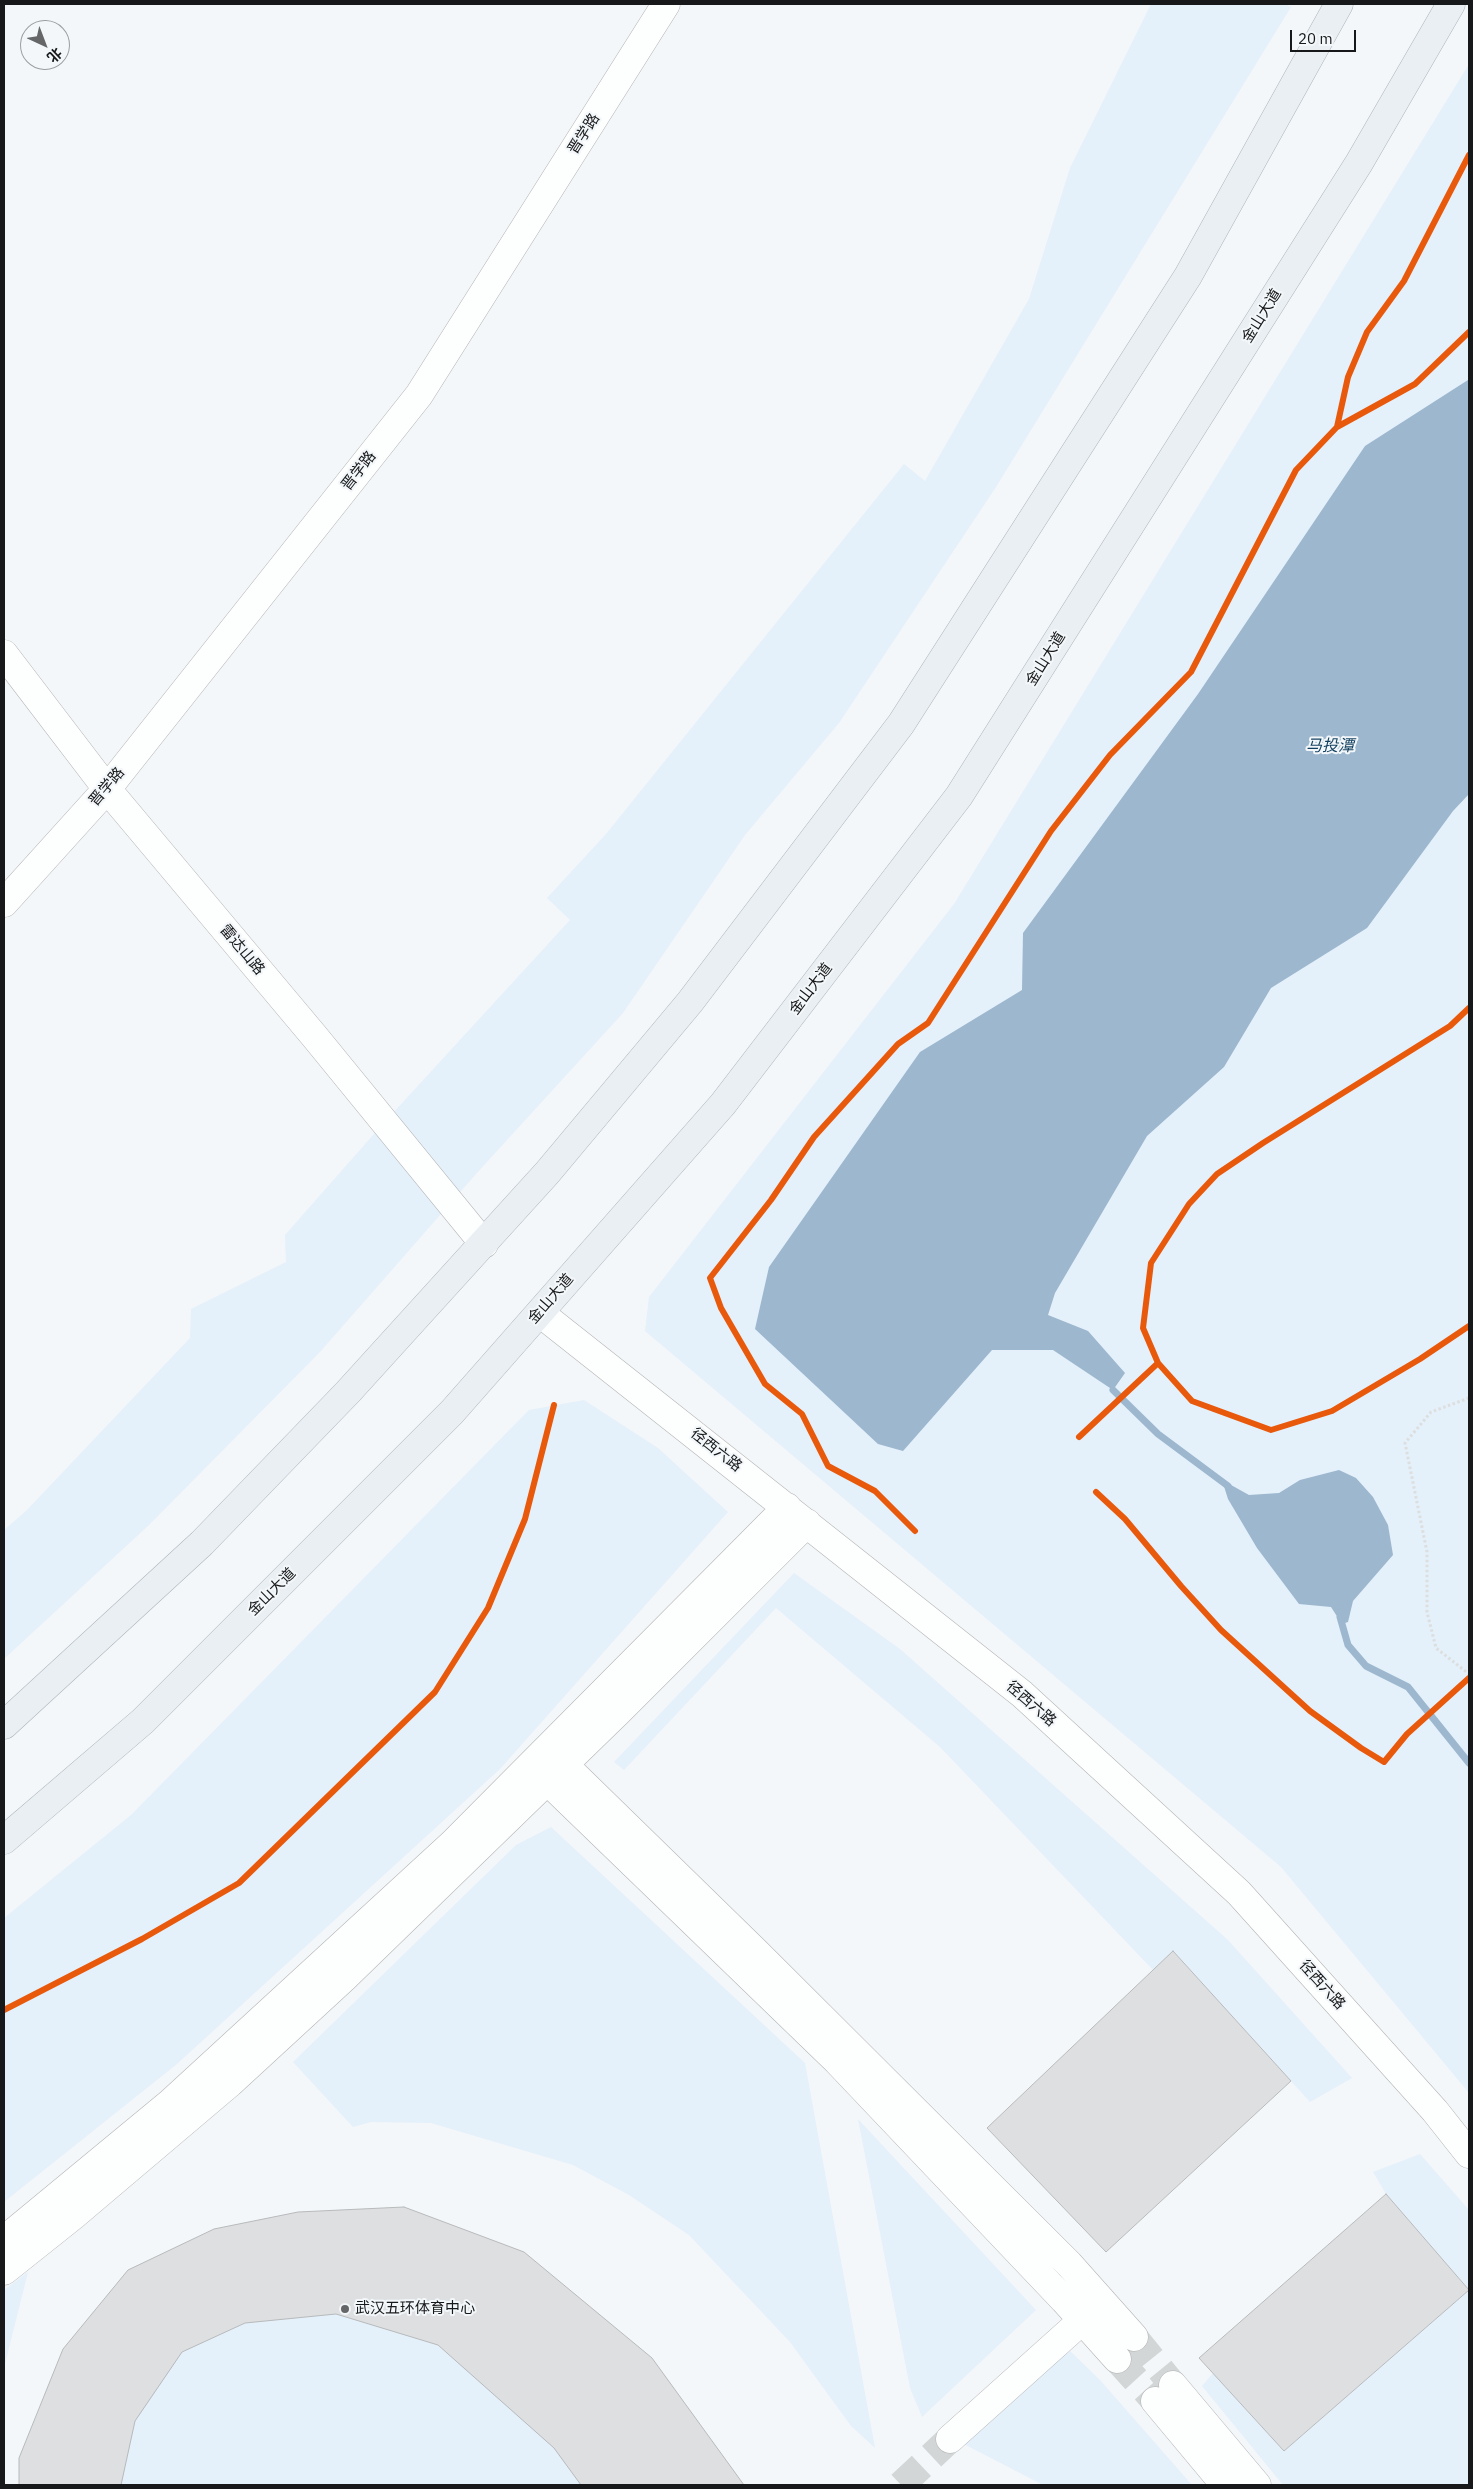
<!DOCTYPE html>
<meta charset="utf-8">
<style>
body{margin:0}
#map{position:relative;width:1473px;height:2489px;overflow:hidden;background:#f4f7f9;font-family:"IBM Plex Sans","Noto Sans SC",sans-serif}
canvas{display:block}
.frame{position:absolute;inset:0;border:5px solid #171819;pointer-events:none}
.north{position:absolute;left:20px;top:20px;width:50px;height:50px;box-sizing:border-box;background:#f3f7fa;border:1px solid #9b9ea0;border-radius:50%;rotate:137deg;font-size:14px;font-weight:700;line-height:20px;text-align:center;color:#171819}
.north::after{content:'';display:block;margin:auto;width:18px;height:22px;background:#646667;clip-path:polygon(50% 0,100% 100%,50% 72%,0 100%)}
.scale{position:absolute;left:1290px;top:30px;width:66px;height:22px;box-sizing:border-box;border:2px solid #171819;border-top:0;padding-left:6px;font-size:15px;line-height:18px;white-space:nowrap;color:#171819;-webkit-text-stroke:4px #f3f7fa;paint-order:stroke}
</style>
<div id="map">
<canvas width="1473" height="2489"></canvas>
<div class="frame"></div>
<div class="north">北</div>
<div class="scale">20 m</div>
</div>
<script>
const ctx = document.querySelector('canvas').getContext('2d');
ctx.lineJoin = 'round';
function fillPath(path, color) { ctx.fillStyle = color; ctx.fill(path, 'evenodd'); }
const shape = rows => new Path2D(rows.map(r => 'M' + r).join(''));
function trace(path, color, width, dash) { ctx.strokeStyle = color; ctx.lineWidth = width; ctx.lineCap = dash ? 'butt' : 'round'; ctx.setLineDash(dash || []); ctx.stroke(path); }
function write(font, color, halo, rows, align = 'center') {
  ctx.font = font + ' "IBM Plex Sans","Noto Sans SC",sans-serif'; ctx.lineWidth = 4; ctx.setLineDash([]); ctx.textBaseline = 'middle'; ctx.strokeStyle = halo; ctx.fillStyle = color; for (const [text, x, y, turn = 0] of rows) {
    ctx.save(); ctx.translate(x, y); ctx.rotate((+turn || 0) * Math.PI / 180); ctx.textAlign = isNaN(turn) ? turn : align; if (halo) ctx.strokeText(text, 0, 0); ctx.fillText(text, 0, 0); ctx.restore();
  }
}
const green = shape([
 [1151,4,1285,4,1291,7,996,487,839,723,745,835,623,1013,476,1174,320,1352,149,1525,4,1659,4,1530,26,1511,190,1338,191,1309,286,1262,285,1235,381,1126,570,920,547,898,606,834,904,464,925,481,1029,299,1070,168],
 [1469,64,1469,2093,1281,1867,645,1331,649,1297,954,904],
 [584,1400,658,1448,728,1512,500,1769,177,2064,4,2202,4,1918,131,1815,529,1410],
 [794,1573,900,1649,1228,1940,1352,2078,1310,2102,1174,1952,1153,1970,940,1747,776,1608,624,1770,614,1762],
 [551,1827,805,2063,875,2448,851,2426,790,2342,689,2235,629,2195,573,2165,431,2123,371,2122,353,2127,293,2062,516,1845],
 [858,2119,1036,2310,922,2417,910,2388],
 [1420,2154,1469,2210,1469,2485,1283,2485,1202,2386,1213,2373,1284,2451,1469,2290,1386,2194,1373,2172],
 [404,2207,524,2252,652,2358,744,2485,19,2485,19,2458,63,2349,128,2270,214,2229,298,2212],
 [28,2272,4,2368,4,2290],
 [1070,2351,1100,2380,1192,2485,1043,2485,960,2442]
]);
const water = shape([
 [1468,380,1469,794,1453,811,1367,928,1271,988,1224,1067,1147,1136,1055,1293,1048,1315,1088,1331,1125,1373,1113,1390,1053,1350,992,1350,903,1451,878,1444,755,1329,769,1267,920,1052,1022,990,1023,933,1198,694,1365,446],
 [1339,1470,1356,1478,1373,1497,1388,1525,1393,1555,1353,1601,1348,1622,1342,1624,1331,1607,1299,1604,1257,1548,1228,1499,1222,1480,1249,1495,1279,1493,1300,1480]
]);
const stream = shape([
 [1113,1390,1158,1434,1228,1486],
 [1340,1617,1348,1645,1366,1666,1408,1687,1469,1763]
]);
const building = shape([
 [1173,1951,1291,2081,1106,2252,987,2128,1173,1951],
 [1386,2194,1469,2290,1284,2451,1199,2358,1386,2194],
 [404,2207,524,2252,652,2358,744,2485,581,2485,554,2448,438,2345,336,2314,245,2323,182,2352,135,2421,121,2485,19,2485,19,2458,63,2349,128,2270,214,2229,298,2212,404,2207]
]);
const minorTunnel = shape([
 [1134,2337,1173,2385],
 [1117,2359,1155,2401],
 [901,2485,950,2439]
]);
const path = shape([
 [1469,1398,1431,1412,1405,1443,1427,1552,1427,1612,1436,1648,1469,1674]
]);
const minor = shape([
 [4,654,107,789,315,1037,484,1244],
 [4,903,107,789,419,395,666,4],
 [540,1313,1022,1694,1239,1893,1435,2111,1469,2154],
 [551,1752,756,1952,1069,2264,1134,2337],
 [535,1769,837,2061,1064,2300,1117,2359],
 [4,2240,170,2103,452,1844,787,1507],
 [4,2271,73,2216,230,2083,344,1978,619,1711,807,1523],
 [1173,2385,1257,2485],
 [1155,2401,1225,2485],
 [950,2439,1096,2308]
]);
const major = shape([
 [4,1725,202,1543,348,1392,547,1173,690,1002,901,724,1188,276,1339,4],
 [4,1840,143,1721,452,1412,723,1104,959,796,1359,163,1451,4]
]);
const cycleway = shape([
 [1337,427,1415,384,1469,332],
 [1158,1363,1143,1328,1151,1263,1189,1204,1217,1174,1263,1143,1450,1026,1469,1008],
 [1079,1437,1158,1363,1192,1401,1271,1430,1332,1411,1420,1359,1469,1326],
 [1096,1492,1125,1519,1181,1586,1221,1630,1310,1711,1361,1748,1384,1762,1407,1734,1469,1678],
 [915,1531,875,1491,828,1466,802,1414,765,1384,721,1308,710,1278,771,1200,814,1137,898,1044,928,1023,1051,831,1110,755,1191,672,1296,470,1337,427,1348,377,1367,332,1404,281,1469,155],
 [4,2010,142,1939,239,1883,435,1692,488,1608,525,1519,554,1405]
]);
const markers = [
 [345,2309,5,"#646667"]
];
const streetNames = [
 ["晋学路",584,134,-58],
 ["金山大道",1262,316,-58],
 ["晋学路",359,471,-52],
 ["金山大道",1046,659,-58],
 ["晋学路",107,787,-50],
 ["雷达山路",242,950,50],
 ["金山大道",811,989,-53],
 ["金山大道",551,1299,-49],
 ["径西六路",716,1450,38],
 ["金山大道",272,1592,-45],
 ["径西六路",1031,1704,41],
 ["径西六路",1322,1985,48]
];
const poiNames = [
 ["武汉五环体育中心",355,2309]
];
const waterNames = [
 ["马投潭",1330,746]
];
fillPath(green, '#e4f0fa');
fillPath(water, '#9cb7ce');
trace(stream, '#9cb7ce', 7);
fillPath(building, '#dddfe1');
trace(building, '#b8babb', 1);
trace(minorTunnel, '#d3d6d7', 28, [28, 14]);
trace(minor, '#b3b4b5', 29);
trace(major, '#abb5bc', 29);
trace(path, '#dddede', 3, [2.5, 2.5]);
trace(minor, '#fdfefe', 28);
trace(major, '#eaeff3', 28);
trace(cycleway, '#e8590c', 6);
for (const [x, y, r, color] of markers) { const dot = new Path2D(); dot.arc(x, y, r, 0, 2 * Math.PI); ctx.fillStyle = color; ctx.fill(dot); trace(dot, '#f3f7fa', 2); }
write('15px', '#171819', '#f3f7fa', streetNames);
write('15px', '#171819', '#f3f7fa', poiNames, 'left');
write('italic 16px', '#113f5f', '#f3f7fa', waterNames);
</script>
